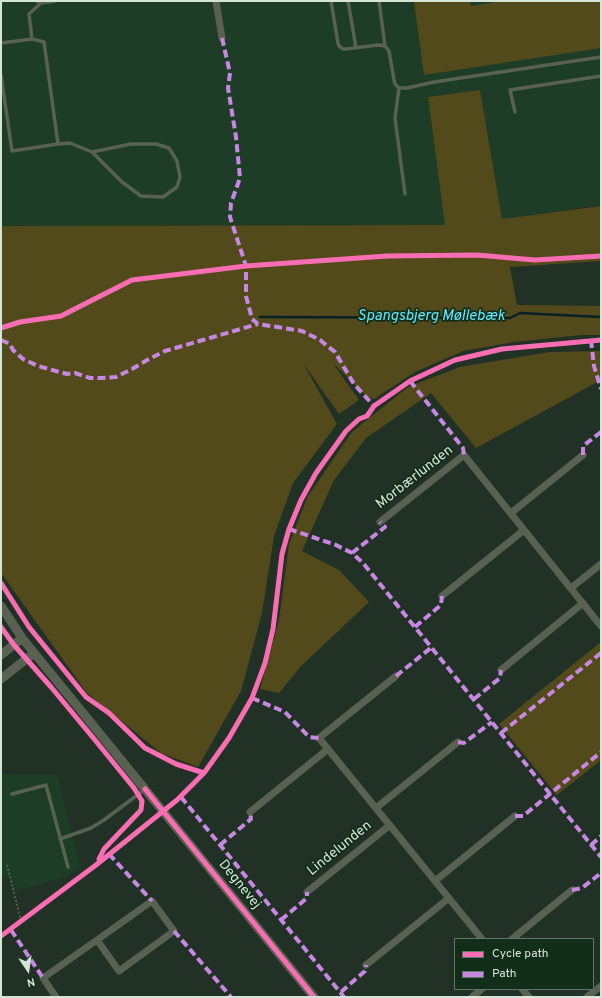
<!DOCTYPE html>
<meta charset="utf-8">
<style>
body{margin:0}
#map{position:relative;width:602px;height:998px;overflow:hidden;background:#223126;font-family:Overpass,sans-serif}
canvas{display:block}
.frame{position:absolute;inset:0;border:2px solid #d4e5d7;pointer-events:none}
.legend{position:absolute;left:454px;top:938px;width:140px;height:52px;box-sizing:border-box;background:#122d19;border:1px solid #607765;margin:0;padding:5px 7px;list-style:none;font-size:12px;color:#d4e5d7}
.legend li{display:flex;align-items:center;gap:8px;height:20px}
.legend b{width:20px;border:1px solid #607765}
.north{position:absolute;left:8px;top:950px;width:40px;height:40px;-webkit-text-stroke:3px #122d19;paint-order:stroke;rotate:167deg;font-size:11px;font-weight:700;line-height:16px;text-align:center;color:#d4e5d7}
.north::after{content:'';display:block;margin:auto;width:14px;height:18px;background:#d4e5d7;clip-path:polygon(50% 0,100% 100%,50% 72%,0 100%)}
</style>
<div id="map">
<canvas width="602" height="998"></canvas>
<div class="frame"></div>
<ul class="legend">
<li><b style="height:5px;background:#f96db3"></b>Cycle path</li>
<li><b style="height:5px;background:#c787e3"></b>Path</li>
</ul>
<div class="north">N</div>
</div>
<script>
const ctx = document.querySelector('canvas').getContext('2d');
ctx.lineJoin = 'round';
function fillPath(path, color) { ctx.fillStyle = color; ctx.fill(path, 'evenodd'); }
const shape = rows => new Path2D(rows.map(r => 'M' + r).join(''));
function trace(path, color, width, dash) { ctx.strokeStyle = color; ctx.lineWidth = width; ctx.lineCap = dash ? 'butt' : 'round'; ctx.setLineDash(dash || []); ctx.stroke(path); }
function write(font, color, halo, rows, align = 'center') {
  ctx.font = font + ' Overpass,sans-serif'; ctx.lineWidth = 3.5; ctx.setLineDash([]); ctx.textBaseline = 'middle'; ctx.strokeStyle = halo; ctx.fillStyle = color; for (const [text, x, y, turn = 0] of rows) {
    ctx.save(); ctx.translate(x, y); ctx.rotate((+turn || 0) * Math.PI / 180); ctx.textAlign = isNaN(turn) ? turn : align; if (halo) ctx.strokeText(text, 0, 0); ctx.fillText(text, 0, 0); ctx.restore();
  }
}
const built = shape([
 [1,1,601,1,601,205,502,219,480,90,428,98,445,225,1,226],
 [1,774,57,775,80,866,67,877,13,891,9,876,1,878]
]);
const green = shape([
 [414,1,470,1,471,6,503,1,601,1,601,48,424,75],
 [480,90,502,219,601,206,601,261,510,267,517,305,601,306,601,335,582,335,514,342,463,351,415,372,374,399,367,397,332,362,359,400,339,414,303,363,337,424,293,483,274,536,262,613,241,691,198,767,161,753,87,693,1,573,1,226,445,225,428,97],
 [601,351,601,380,476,448,431,393,366,438,334,480,302,551,339,570,369,602,301,666,279,693,260,689,279,620,289,544,308,496,352,432,408,387,460,367,550,352],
 [601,642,601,760,557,795,499,724]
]);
const stream = shape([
 [260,317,510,318,520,313,601,317]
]);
const path = shape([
 [7,865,21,921]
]);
const service = shape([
 [36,1,41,3,55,1],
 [331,1,338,43,339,46,343,49,346,49,378,45,385,46,389,51,394,80,395,84,399,88,407,88,434,82,601,57],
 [348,1,356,48],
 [379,1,385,46],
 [32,39,29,14,41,3],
 [1,43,32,39,44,42,58,144,12,151,1,75],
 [399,88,395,118,405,194],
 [515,112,510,90,601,76],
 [58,144,70,143,92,152,122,182,141,196,163,197,177,187,180,177,177,161,169,148,156,144,131,144,92,152],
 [12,794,46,785,68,867],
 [60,839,91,828,104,820,144,790]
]);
const minor = shape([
 [216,1,222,38],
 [511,513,583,455],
 [380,522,464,455,601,626],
 [571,588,601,564],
 [442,596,524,530],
 [501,670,583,603],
 [396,676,319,738,482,939],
 [376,808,458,742],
 [250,812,328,749],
 [435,881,515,816],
 [307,892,390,825],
 [512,939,572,890],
 [366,965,449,898],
 [522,989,529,997],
 [56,997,43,978,97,940,152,901,174,931,119,971,97,940],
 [472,997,482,989],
 [587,997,601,986]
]);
const tertiary = shape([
 [1,606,22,638,314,997],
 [1,655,22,638],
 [1,679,34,653]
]);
const quiet = shape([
 [222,38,230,73,228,88,236,137,240,178,231,203,230,217,246,266,246,296,252,319,258,324,302,331,320,340,335,352,354,384,374,406],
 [1,340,10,344,13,350,23,359,38,366,67,374,75,373,90,378,101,378,116,377,132,369,149,359,165,351,258,324],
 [591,340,594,366,601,389],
 [410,381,463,448,464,455],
 [583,455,583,446,601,432],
 [289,529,336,545,352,553,363,563,601,857],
 [352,553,385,527,380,522],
 [415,627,441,605,442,596],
 [396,676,432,647],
 [252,698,285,712,309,737,319,738],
 [474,699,500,678,501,670],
 [501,733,601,653],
 [458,742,464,743,492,722],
 [181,797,344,997],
 [515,816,523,816,601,752],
 [220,845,251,819,250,812],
 [591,845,601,836],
 [109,854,152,901],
 [572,890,582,888,601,873],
 [281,920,307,898,307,892],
 [11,930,43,978],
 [174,931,231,997],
 [341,992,365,971,366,965]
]);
const cycleway = shape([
 [1,328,20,322,61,316,132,280,246,266,387,256,477,255,535,260,601,256],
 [1,583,29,627,86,697,109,713,145,748,176,764,204,773],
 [1,627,14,645,51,687,95,740,134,788,142,801,141,810,104,849,99,859],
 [145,789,314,997],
 [1,936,96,865,177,800,204,773,229,738,252,698,265,663,273,629,282,554,289,529,301,500,316,473,346,431,359,419,367,416,374,406,410,381,455,360,502,349,601,340]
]);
const streetNames = [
 ["Morbærlunden",415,478,-38],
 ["Lindelunden",340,849,-39],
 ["Degnevej",239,885,51]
];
const waterNames = [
 ["Spangsbjerg Møllebæk",431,317]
];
fillPath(built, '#1d3d26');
fillPath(green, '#534a1c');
trace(stream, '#062123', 2.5);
trace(path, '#636a5e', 1.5, [2, 2]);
trace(service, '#596152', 3.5);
trace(minor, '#596152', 7);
trace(tertiary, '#596152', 9);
trace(quiet, '#c787e3', 4, [8, 4]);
trace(cycleway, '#f96db3', 5);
write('14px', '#d4e5d7', '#122d19', streetNames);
write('italic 15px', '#63e8fa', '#122d19', waterNames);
</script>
